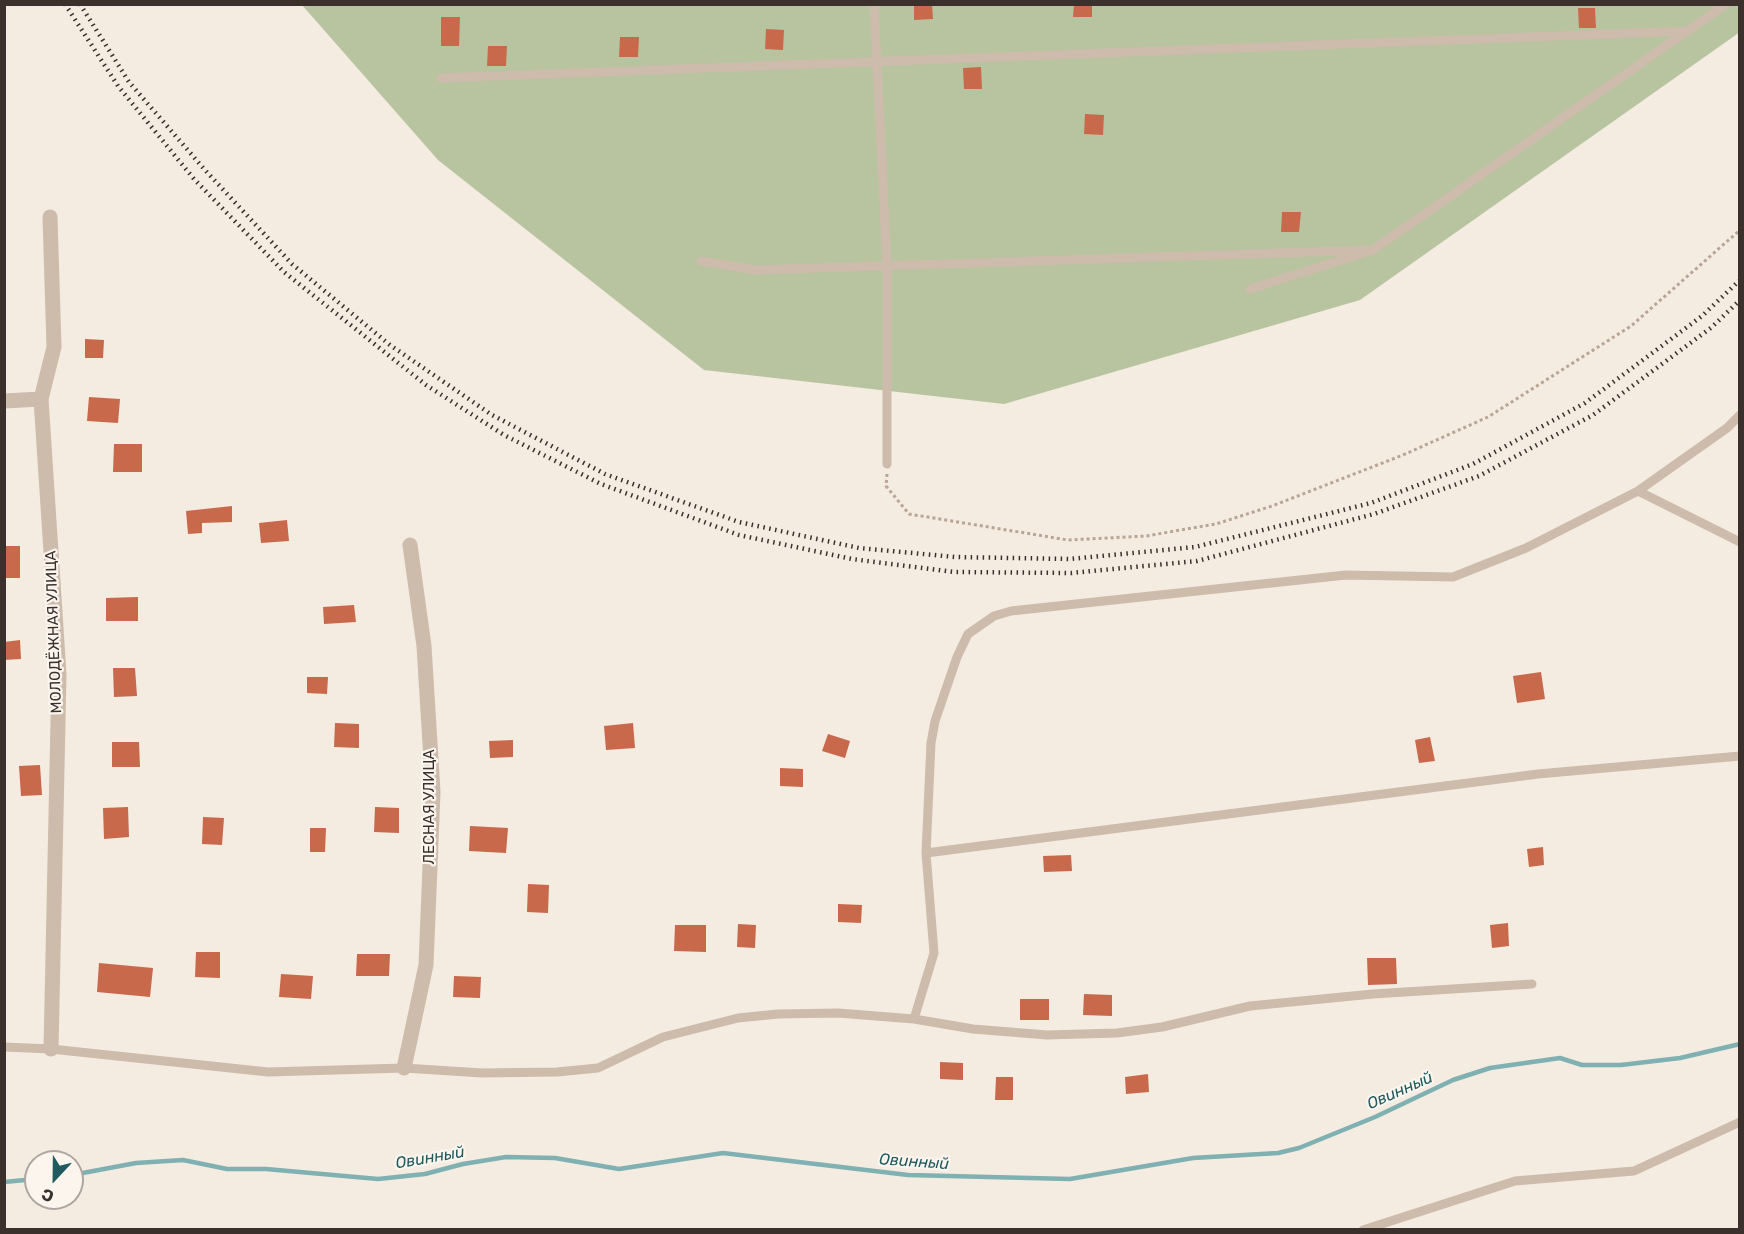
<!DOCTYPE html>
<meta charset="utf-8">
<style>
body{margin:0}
#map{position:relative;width:1744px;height:1234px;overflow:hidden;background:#f4ebe1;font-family:Rubik,sans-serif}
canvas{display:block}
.frame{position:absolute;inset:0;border:6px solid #3b302b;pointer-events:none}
.north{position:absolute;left:24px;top:1150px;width:60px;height:60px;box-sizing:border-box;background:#fbf5ee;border:2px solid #aea6a0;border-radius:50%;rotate:202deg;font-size:16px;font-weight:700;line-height:24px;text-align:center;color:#3b302b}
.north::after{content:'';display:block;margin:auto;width:21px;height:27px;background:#1f5a5e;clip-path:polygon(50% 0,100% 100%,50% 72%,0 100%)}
</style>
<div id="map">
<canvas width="1744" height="1234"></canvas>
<div class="frame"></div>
<div class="north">С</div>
</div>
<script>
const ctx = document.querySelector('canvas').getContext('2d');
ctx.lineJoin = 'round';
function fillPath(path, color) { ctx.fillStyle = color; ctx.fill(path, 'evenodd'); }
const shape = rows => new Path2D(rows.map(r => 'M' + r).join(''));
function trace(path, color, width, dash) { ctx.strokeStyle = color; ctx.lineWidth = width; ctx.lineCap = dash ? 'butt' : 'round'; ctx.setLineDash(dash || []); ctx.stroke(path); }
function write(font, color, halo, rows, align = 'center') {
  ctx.font = font + ' Rubik,sans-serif'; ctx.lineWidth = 4.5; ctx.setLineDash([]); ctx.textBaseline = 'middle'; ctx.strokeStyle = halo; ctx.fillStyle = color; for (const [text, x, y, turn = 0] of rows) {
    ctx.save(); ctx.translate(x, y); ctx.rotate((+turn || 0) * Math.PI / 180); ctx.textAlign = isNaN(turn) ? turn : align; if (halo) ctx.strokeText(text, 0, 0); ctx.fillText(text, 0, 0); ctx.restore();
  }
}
const green = shape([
 [1739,4,1740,32,1360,300,1004,404,704,370,438,160,302,5]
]);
const stream = shape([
 [72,1175,136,1163,183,1160,227,1169,266,1169,378,1179,425,1174,463,1164,506,1157,555,1158,619,1169,723,1153,908,1175,1070,1179,1193,1158,1278,1153,1299,1148,1375,1117,1453,1080,1490,1068,1560,1058,1582,1065,1621,1065,1680,1058,1740,1044],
 [4,1182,36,1179]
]);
const building = shape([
 [914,4,932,4,933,19,914,20],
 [1074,4,1092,4,1092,17,1073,17],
 [1578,8,1595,8,1596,28,1579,28],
 [441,17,460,17,459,46,441,46],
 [766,29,784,30,783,50,765,49],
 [620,37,639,37,638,57,619,57],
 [488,46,507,46,506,66,487,66],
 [981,67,982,89,964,89,963,68],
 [1085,114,1104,115,1103,135,1084,134],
 [1282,212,1301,212,1299,232,1281,232],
 [85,339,104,340,103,358,85,358],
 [89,397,120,399,118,423,87,421],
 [114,444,142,444,142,472,113,472],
 [232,506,232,522,202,523,202,533,188,534,186,511],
 [287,520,289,541,261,543,259,523],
 [4,546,20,546,20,578,4,578],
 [138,597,138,621,106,621,106,598],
 [354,605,356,622,324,624,323,607],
 [20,640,21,659,4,660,4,642],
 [113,668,135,668,137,696,114,697],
 [1541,672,1545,699,1517,703,1513,676],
 [307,677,328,677,327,694,307,693],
 [335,723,359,724,359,748,334,747],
 [633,723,635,748,606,750,604,726],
 [828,734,850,741,845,758,822,751],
 [1430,737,1435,761,1419,763,1415,740],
 [513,740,513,757,490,758,489,741],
 [112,742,139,742,140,767,112,767],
 [40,765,42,795,21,796,19,766],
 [780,768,803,769,803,787,780,786],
 [128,807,129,837,104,839,103,808],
 [375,807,399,808,399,833,374,832],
 [203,817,224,818,222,845,202,844],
 [470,826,508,828,506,853,469,851],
 [310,828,326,828,325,852,310,852],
 [1543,847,1544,865,1529,867,1527,849],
 [1071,855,1072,871,1044,872,1043,856],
 [528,884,549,885,548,913,527,912],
 [838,904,862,905,861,923,838,922],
 [1508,923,1509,946,1492,948,1490,925],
 [738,924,756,925,755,948,737,947],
 [675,925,706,925,706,952,674,951],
 [196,952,220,952,220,978,195,977],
 [357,954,390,954,389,976,356,976],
 [1367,958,1396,958,1397,984,1368,985],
 [99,963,153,968,150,997,97,992],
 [281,974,313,976,311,999,279,997],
 [454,976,481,977,480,998,453,997],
 [1084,994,1112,995,1112,1016,1083,1015],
 [1020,999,1049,999,1049,1020,1020,1020],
 [940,1062,963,1063,963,1080,940,1079],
 [1148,1074,1149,1092,1126,1094,1125,1077],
 [996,1077,1013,1077,1013,1100,995,1100]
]);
const path = shape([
 [887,474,886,486,909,514,1068,540,1146,536,1216,524,1272,506,1403,455,1488,417,1631,326,1740,230]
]);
const service = shape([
 [874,4,887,266,887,464],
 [441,78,1689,31],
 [701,261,755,270,1373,250],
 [1250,289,1373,250,1726,4],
 [1638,491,1740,542],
 [926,853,1538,774,1740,756],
 [914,1019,973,1029,1047,1035,1117,1033,1162,1027,1250,1006,1373,994,1532,984],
 [4,1047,51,1049,268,1072,404,1068,482,1073,557,1072,598,1068,663,1037,738,1018,778,1014,838,1013,914,1019,934,953,926,853,931,743,935,721,957,657,968,634,994,616,1011,611,1346,575,1453,577,1526,548,1638,491,1727,428,1740,415],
 [1363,1230,1515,1181,1634,1171,1740,1122]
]);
const minor = shape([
 [50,217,54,347,41,399,59,674,51,1049],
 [4,401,41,399],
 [404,1068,426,965,433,792,424,646,410,545]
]);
const rail = shape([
 [65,4,118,86,194,179,284,272,426,385,504,435,601,484,739,535,852,559,954,572,1071,573,1197,561,1374,514,1479,476,1593,415,1712,327,1740,300],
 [80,4,129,82,205,170,292,264,390,345,492,415,605,474,739,522,859,548,955,557,1070,559,1195,547,1371,503,1473,464,1585,403,1702,316,1740,280]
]);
const streetNames = [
 ["МОЛОДЁЖНАЯ УЛИЦА",54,632,-92],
 ["ЛЕСНАЯ УЛИЦА",430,807,-90]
];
const waterNames = [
 ["Овинный",1400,1091,-24],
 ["Овинный",430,1158,-10],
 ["Овинный",914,1162,4]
];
fillPath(green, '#b8c4a0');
trace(stream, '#7fb0b2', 4.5);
fillPath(building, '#c8694b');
trace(path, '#b9a596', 3, [3, 3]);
trace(service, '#cdbbac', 9);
trace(minor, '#cdbbac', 15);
trace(rail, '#3b302b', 4.5, [1.5, 4.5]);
write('15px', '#3b302b', '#fbf5ee', streetNames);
write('italic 16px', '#1f5a5e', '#fbf5ee', waterNames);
</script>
